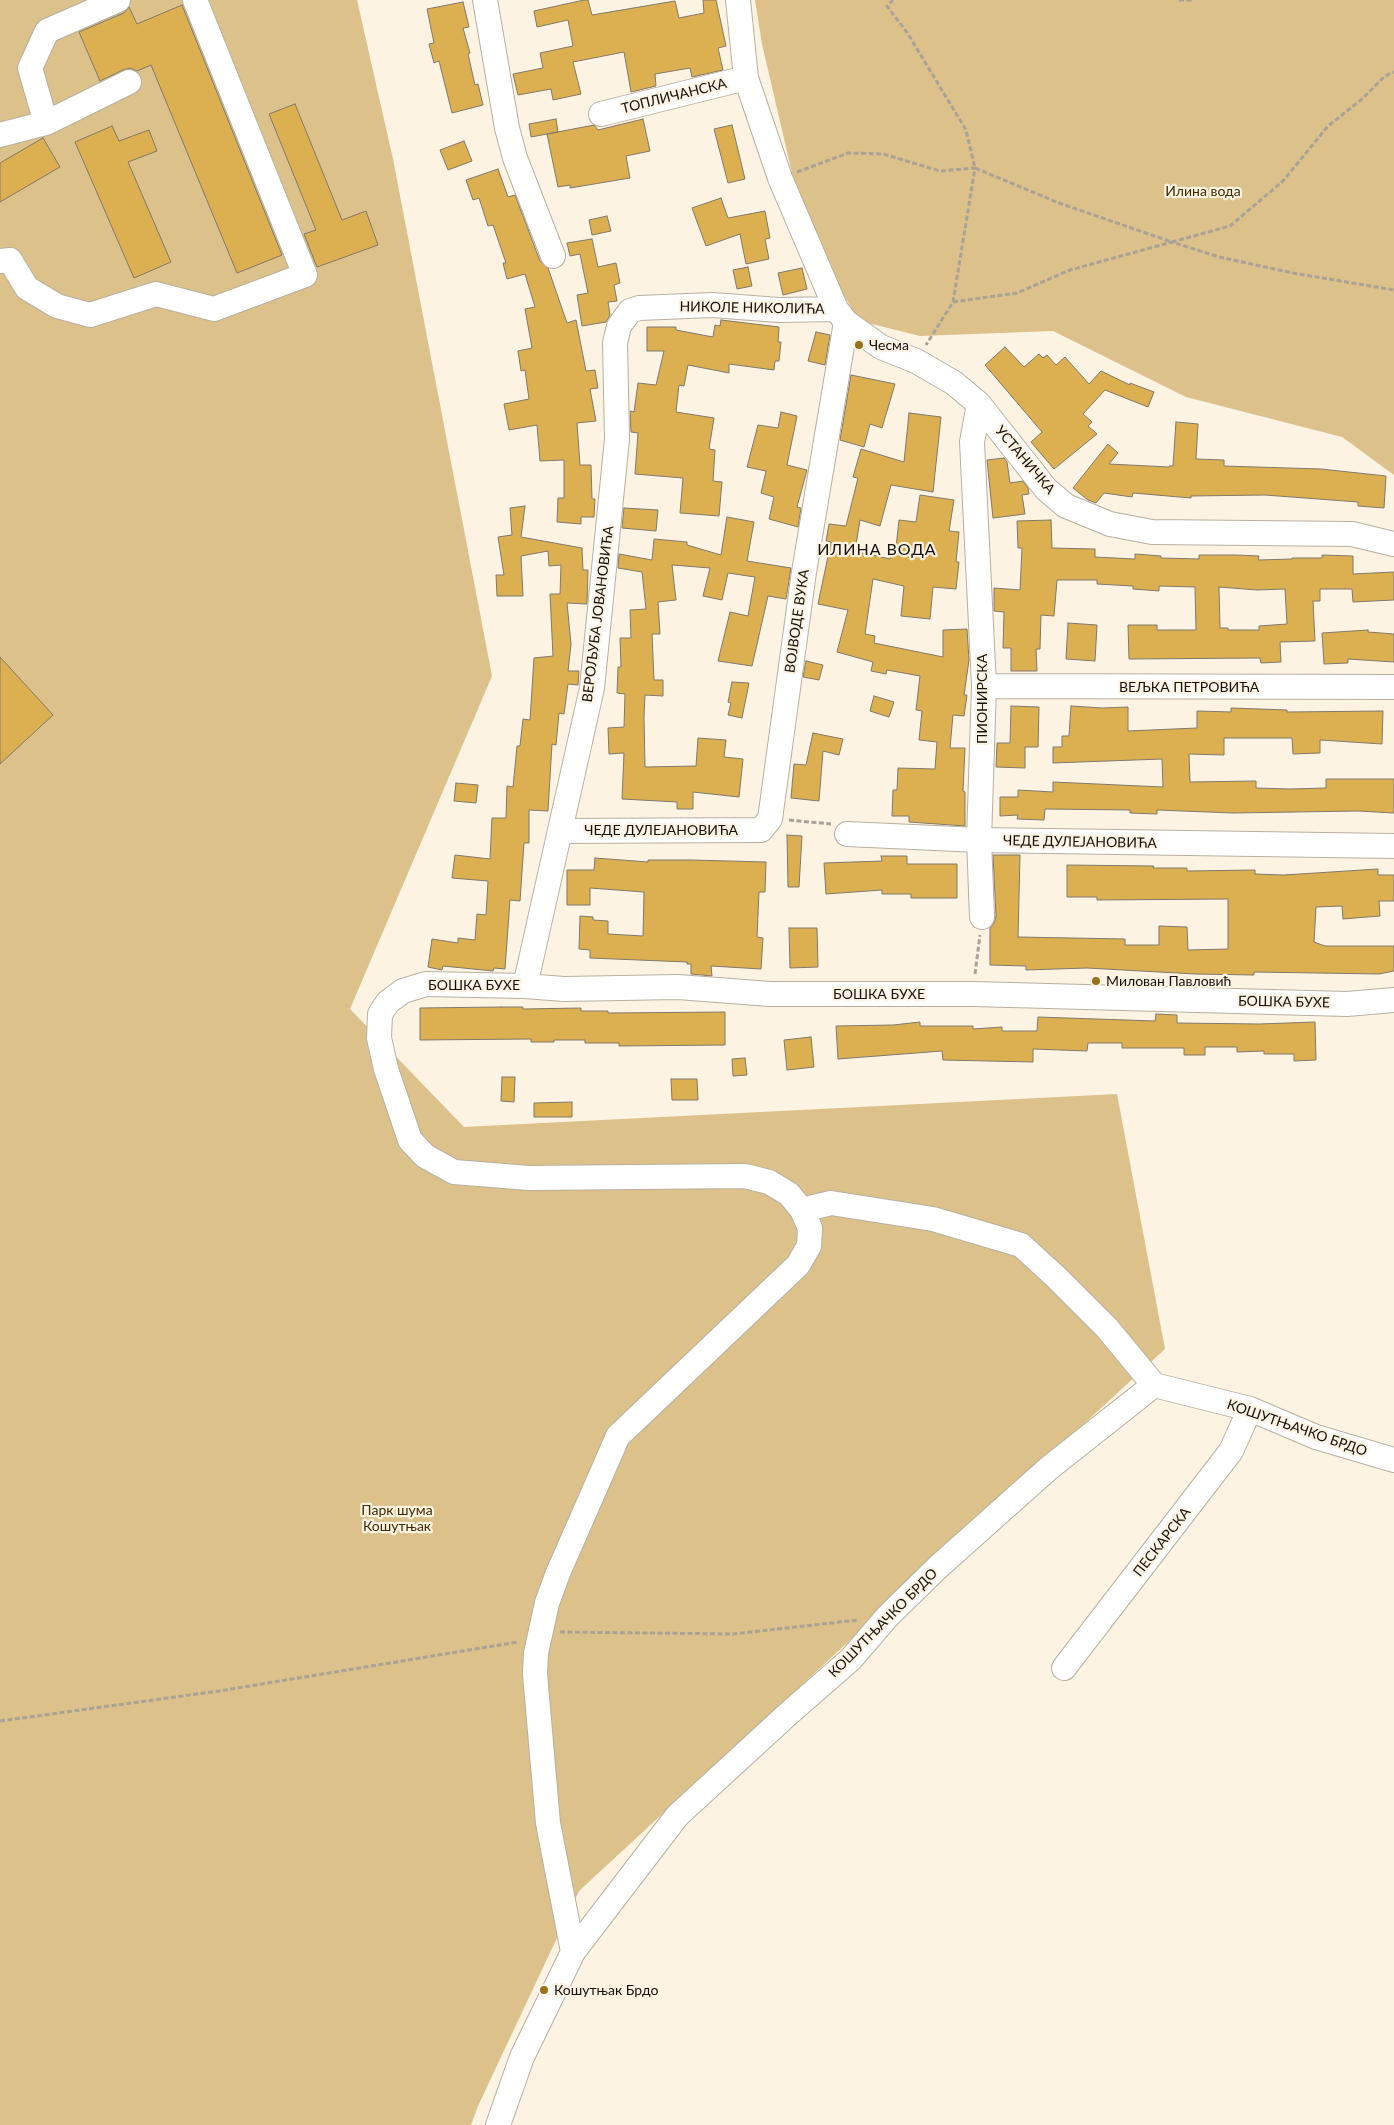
<!DOCTYPE html>
<meta charset="utf-8">
<style>
body{margin:0}
canvas{display:block;background:#fcf3e3}
</style>
<canvas width="1394" height="2125"></canvas>
<script>
const ctx = document.querySelector('canvas').getContext('2d');
ctx.lineJoin = 'round';
function fillPath(path, color) { ctx.fillStyle = color; ctx.fill(path, 'evenodd'); }
const shape = rows => new Path2D(rows.map(r => 'M' + r).join(''));
function trace(path, color, width, dash) { ctx.strokeStyle = color; ctx.lineWidth = width; ctx.lineCap = dash ? 'butt' : 'round'; ctx.setLineDash(dash || []); ctx.stroke(path); }
function write(font, color, halo, rows, align = 'center') {
  ctx.font = font + ' Lato,sans-serif'; ctx.lineWidth = 4.5; ctx.setLineDash([]); ctx.textBaseline = 'middle'; ctx.strokeStyle = halo; ctx.fillStyle = color; for (const [text, x, y, turn = 0] of rows) {
    ctx.save(); ctx.translate(x, y); ctx.rotate((+turn || 0) * Math.PI / 180); ctx.textAlign = isNaN(turn) ? turn : align; if (halo) ctx.strokeText(text, 0, 0); ctx.fillText(text, 0, 0); ctx.restore();
  }
}
const green = shape([
 [0,0,357,0,393,159,492,676,350,1009,464,1127,1117,1094,1165,1349,579,1891,478,2106,471,2125,0,2125],
 [755,0,1394,0,1394,475,1342,437,1186,397,1053,331,920,336,860,321,835,282,798,199,762,44]
]);
const building = shape([
 [584,0,588,0,592,15,675,1,679,18,704,13,703,0,716,0,726,46,718,48,723,70,692,77,690,68,655,74,656,86,631,92,624,52,573,62,581,94,553,100,551,89,518,95,513,74,543,68,540,53,573,46,568,20,537,27,534,11,584,0],
 [463,2,469,27,463,28,470,53,468,54,475,85,478,84,483,105,452,113,439,61,434,63,429,44,434,43,427,9,463,2],
 [182,5,282,255,237,273,151,65,137,71,130,68,123,70,100,81,79,32,124,13,129,7,137,24,182,5],
 [295,104,342,220,366,211,378,245,317,267,304,234,316,230,269,114,295,104],
 [556,119,558,132,531,137,529,124,556,119],
 [643,119,650,151,626,156,630,178,570,188,570,185,558,187,547,134,594,125,598,130,643,119],
 [732,125,745,179,728,183,714,129,732,125],
 [112,126,119,141,149,130,157,151,128,162,171,262,134,278,75,142,112,126],
 [43,138,60,167,0,202,0,163,43,138],
 [464,141,472,161,448,170,440,150,464,141],
 [498,169,508,197,515,195,540,261,548,268,567,323,576,320,586,371,595,370,598,388,590,389,596,421,577,423,580,465,591,465,592,499,595,499,594,517,581,517,581,524,557,522,558,498,564,498,564,460,540,461,537,425,509,430,504,404,529,399,525,370,521,371,518,351,532,348,525,309,535,307,525,274,507,279,503,263,506,263,493,225,488,226,479,198,473,200,466,180,498,169],
 [721,198,728,218,765,211,770,238,765,239,769,259,746,264,740,234,706,246,692,208,721,198],
 [607,216,611,231,592,235,589,220,607,216],
 [592,239,598,267,616,263,620,283,614,285,617,301,608,302,610,315,606,322,582,326,577,295,588,293,580,254,570,256,567,243,592,239],
 [748,267,752,286,737,289,733,270,748,267],
 [802,268,807,289,783,295,778,273,802,268],
 [721,320,779,327,778,342,781,342,779,361,775,361,774,370,729,364,729,373,688,365,684,386,679,385,676,412,714,418,709,449,715,450,713,481,722,482,719,516,680,513,683,478,635,474,638,433,631,432,630,411,634,412,638,383,656,385,664,351,647,351,647,327,676,327,676,330,713,337,715,325,720,326,721,320],
 [816,332,830,335,825,365,808,361,816,332],
 [1005,347,1024,367,1039,354,1043,358,1047,355,1056,365,1065,357,1089,384,1101,371,1130,385,1130,383,1154,392,1148,407,1105,390,1083,414,1092,422,1088,426,1097,434,1054,469,1031,442,1042,432,985,365,1005,347],
 [851,375,895,384,882,428,870,424,864,447,840,440,851,375],
 [781,412,797,416,787,465,807,470,797,507,801,508,798,527,769,519,774,497,761,493,766,471,747,467,758,425,778,428,781,412],
 [909,413,941,417,933,492,891,485,880,526,860,520,855,551,890,559,891,555,895,556,899,520,916,522,920,495,954,500,949,531,959,532,956,562,959,562,956,589,933,587,930,619,901,616,904,586,873,579,865,634,875,636,874,643,943,657,943,630,967,629,969,660,964,695,967,695,964,716,953,715,950,748,965,748,963,791,965,792,965,826,909,822,909,816,892,816,893,790,897,790,898,768,935,769,937,742,919,740,922,711,916,710,920,676,887,670,886,674,871,671,873,662,837,652,848,610,818,604,831,542,826,541,829,524,846,526,858,478,853,477,861,449,904,462,909,413],
 [1176,422,1198,424,1196,459,1224,460,1224,466,1321,469,1386,476,1384,508,1358,506,1358,502,1265,495,1191,496,1191,498,1133,493,1132,497,1104,493,1096,503,1088,500,1073,488,1108,444,1118,453,1109,464,1169,467,1169,466,1173,466,1176,422],
 [1004,458,1007,462,1010,483,1023,481,1028,488,1029,494,1022,495,1025,514,993,518,987,460,1004,458],
 [525,506,521,537,582,548,583,570,588,570,587,604,567,603,571,644,568,671,579,671,578,685,568,684,564,714,559,713,556,745,552,744,548,811,529,810,529,843,524,843,520,901,510,900,505,969,494,968,493,971,443,966,442,970,428,967,432,939,458,943,458,938,475,940,477,914,486,915,488,881,452,878,455,855,490,859,492,818,506,818,507,786,513,787,517,746,520,746,523,719,530,720,534,658,553,656,550,594,560,594,561,565,549,566,548,551,521,556,523,596,497,596,496,575,504,575,498,537,512,535,510,508,525,506],
 [624,508,658,510,656,531,622,528,624,508],
 [727,517,754,522,747,561,791,568,786,599,768,596,752,666,718,661,730,612,748,616,755,577,728,573,722,600,703,596,710,568,672,565,676,600,658,602,660,634,652,634,654,680,663,680,663,696,645,695,644,717,645,767,696,766,698,738,726,740,724,757,743,759,739,797,693,792,693,809,677,809,677,802,622,799,624,753,609,754,608,728,624,727,625,694,617,693,618,667,621,667,620,638,631,638,630,610,646,609,642,572,618,568,619,554,652,560,654,539,687,542,687,545,721,555,727,517],
 [1051,520,1052,548,1095,549,1095,557,1135,559,1135,554,1161,556,1161,558,1199,559,1199,555,1236,555,1259,556,1258,560,1292,559,1292,558,1322,558,1322,555,1353,556,1353,574,1394,572,1394,600,1353,602,1352,589,1320,589,1320,601,1313,601,1315,641,1280,642,1281,662,1261,663,1260,658,1129,659,1128,625,1157,625,1157,630,1196,630,1195,587,1159,586,1159,591,1133,589,1133,586,1097,584,1097,580,1057,580,1054,616,1041,615,1040,649,1036,649,1037,671,1011,671,1011,648,1003,648,1004,612,994,611,994,588,1020,590,1022,548,1018,548,1017,521,1051,520],
 [1219,587,1257,590,1285,589,1287,624,1259,626,1259,630,1228,630,1228,628,1220,628,1219,587],
 [1068,623,1097,625,1095,661,1066,659,1068,623],
 [1368,630,1368,632,1394,634,1394,662,1348,659,1348,663,1324,664,1322,633,1368,630],
 [0,657,53,715,0,764,0,657],
 [806,661,823,665,819,680,803,677,806,661],
 [732,682,749,683,742,718,728,715,731,703,728,702,732,682],
 [874,696,894,702,889,717,870,711,874,696],
 [1011,706,1039,707,1038,747,1025,747,1025,768,996,767,997,743,1010,743,1011,706],
 [1071,706,1102,708,1128,707,1128,731,1197,728,1197,711,1231,712,1231,708,1287,710,1287,712,1383,711,1382,744,1320,740,1320,753,1293,754,1292,738,1224,738,1224,755,1189,754,1190,782,1256,781,1256,788,1290,789,1326,788,1326,779,1394,779,1394,813,1358,811,1233,813,1157,810,1157,814,1130,813,1130,810,1045,809,1044,820,1017,819,1018,815,1000,816,1000,797,1018,797,1018,790,1053,792,1053,782,1163,787,1162,759,1053,763,1053,747,1062,747,1062,736,1069,736,1071,706],
 [813,733,843,739,839,755,823,751,819,801,791,798,794,764,806,765,813,733],
 [456,783,478,785,476,803,454,801,456,783],
 [787,835,802,836,799,887,788,887,787,835],
 [993,855,1020,855,1018,937,1125,939,1125,945,1159,945,1159,926,1187,927,1188,950,1228,949,1228,899,1097,900,1097,897,1067,897,1067,865,1154,866,1153,868,1187,868,1187,871,1255,870,1255,874,1284,875,1378,869,1378,875,1394,875,1394,901,1379,901,1380,916,1343,919,1342,906,1316,907,1314,942,1325,946,1394,946,1394,971,1379,974,1254,972,1254,975,1195,974,1087,968,1026,970,1026,966,990,965,990,928,994,923,996,916,993,855],
 [881,856,907,856,907,864,957,864,957,898,911,898,911,894,882,894,882,890,826,894,824,863,882,861,881,856],
 [595,858,648,862,648,860,691,860,766,862,765,892,759,892,757,937,763,938,761,969,711,966,712,976,691,974,691,964,687,964,687,962,590,958,590,950,579,949,580,916,593,917,593,920,608,921,608,934,643,936,644,892,590,888,590,905,567,905,567,870,594,870,595,858],
 [789,928,817,928,818,967,790,968,789,928],
 [501,1007,523,1007,523,1009,581,1008,581,1011,608,1011,608,1013,725,1012,725,1045,619,1046,619,1043,585,1043,585,1040,554,1040,554,1042,531,1042,531,1039,420,1040,420,1008,501,1007],
 [1156,1014,1177,1015,1177,1023,1259,1024,1315,1022,1316,1060,1294,1061,1294,1054,1264,1054,1264,1051,1237,1052,1237,1047,1205,1047,1205,1055,1184,1055,1184,1048,1122,1048,1122,1043,1088,1043,1087,1051,1033,1049,1033,1062,943,1060,942,1051,838,1059,836,1026,893,1025,920,1022,920,1026,973,1026,973,1029,1002,1027,1002,1031,1037,1031,1038,1017,1155,1021,1156,1014],
 [811,1037,814,1067,787,1070,784,1040,811,1037],
 [745,1058,747,1075,733,1076,732,1059,745,1058],
 [502,1077,515,1077,514,1102,501,1101,502,1077],
 [671,1079,697,1079,698,1100,672,1100,671,1079],
 [572,1102,572,1117,534,1117,534,1103,572,1102]
]);
const path = shape([
 [893,0,887,6,908,34,966,130,975,168,1059,203,1172,242,1230,226,1283,181,1328,126,1361,100,1385,76,1394,72],
 [1179,0,1194,0],
 [797,172,848,153,883,154,940,171,975,168,953,302,926,345],
 [953,302,1017,293,1070,270,1172,242,1219,257,1293,273,1394,290],
 [789,820,831,824],
 [975,974,980,935],
 [560,1632,733,1634,858,1620],
 [0,1721,219,1691,518,1642]
]);
const minor = shape([
 [485,0,507,128,515,158,553,256],
 [738,0,746,78,780,178,836,309,846,322,881,347,916,361,954,383,979,404,1046,489,1066,506,1110,524,1152,532,1352,534,1394,544],
 [601,114,746,78],
 [46,123,30,68,47,31,118,0],
 [0,135,46,123,129,82],
 [0,261,10,260,27,288,57,306,90,315,156,294,214,309,305,275,195,0],
 [979,404,972,442,984,686,979,840,982,917],
 [984,686,1394,687],
 [561,831,761,830,770,819,804,572,846,322],
 [847,834,979,840,1394,846],
 [525,986,592,688,617,439,615,343,619,326,630,311,639,308,712,305,779,310,836,309],
 [802,1210,831,1203,933,1219,1021,1245,1056,1277,1107,1328,1154,1385],
 [1064,1668,1231,1451,1250,1409],
 [573,1952,548,1823,535,1674,536,1653,547,1603,558,1573,618,1436,798,1265,809,1246,810,1228,802,1210,789,1194,769,1182,745,1176,529,1178,454,1172,425,1156,410,1140,386,1069,379,1038,380,1014,388,1002,403,991,426,984,525,986,564,989,678,987,770,994,973,994,1347,1004,1394,1000],
 [498,2125,522,2057,573,1952,677,1816,788,1714,851,1659,887,1617,937,1568,1049,1468,1154,1385,1250,1409,1316,1437,1394,1460]
]);
const markers = [
 [859,345,5,"#96731c"],
 [1096,981,5,"#96731c"],
 [544,1990,5,"#96731c"]
];
const streetNames = [
 ["ТОПЛИЧАНСКА",674,96,-14],
 ["НИКОЛЕ НИКОЛИЋА",752,308,1],
 ["УСТАНИЧКА",1025,460,50],
 ["ВЕРОЉУБА ЈОВАНОВИЋА",598,614,-83],
 ["ВОЈВОДЕ ВУКА",797,621,-82],
 ["ВЕЉКА ПЕТРОВИЋА",1189,687],
 ["ПИОНИРСКА",982,699,-90],
 ["ЧЕДЕ ДУЛЕЈАНОВИЋА",661,830],
 ["ЧЕДЕ ДУЛЕЈАНОВИЋА",1080,842,1],
 ["БОШКА БУХЕ",474,985],
 ["БОШКА БУХЕ",879,994],
 ["БОШКА БУХЕ",1284,1002,1],
 ["КОШУТЊАЧКО БРДО",1297,1428,19],
 ["ПЕСКАРСКА",1162,1542,-52],
 ["КОШУТЊАЧКО БРДО",883,1623,-45]
];
const parkNames = [
 ["Илина вода",1203,191],
 ["Парк шума",397,1510],
 ["Кошутњак",397,1526]
];
const poiNames = [
 ["Чесма",869,345],
 ["Милован Павловић",1106,981],
 ["Кошутњак Брдо",554,1990]
];
const quarterNames = [
 ["ИЛИНА ВОДА",877,550]
];
fillPath(green, '#ddc18a');
fillPath(building, '#dcb050');
trace(building, '#80796a', 1);
trace(minor, '#b7b0a0', 26);
trace(path, '#a9a296', 3, [5, 2.5]);
trace(minor, '#fff', 24);
for (const [x, y, r, color] of markers) { const dot = new Path2D(); dot.arc(x, y, r, 0, 2 * Math.PI); ctx.fillStyle = color; ctx.fill(dot); trace(dot, '#fcf3e3', 2); }
write('14px', '#14110c', '#fcf3e3', streetNames);
write('14px', '#3d2b00', '#fcf3e3', parkNames);
write('14px', '#14110c', '#fcf3e3', poiNames, 'left');
ctx.letterSpacing = '1px';
write('16px', '#14110c', '#fcf3e3', quarterNames);
ctx.letterSpacing = '0px';
</script>
